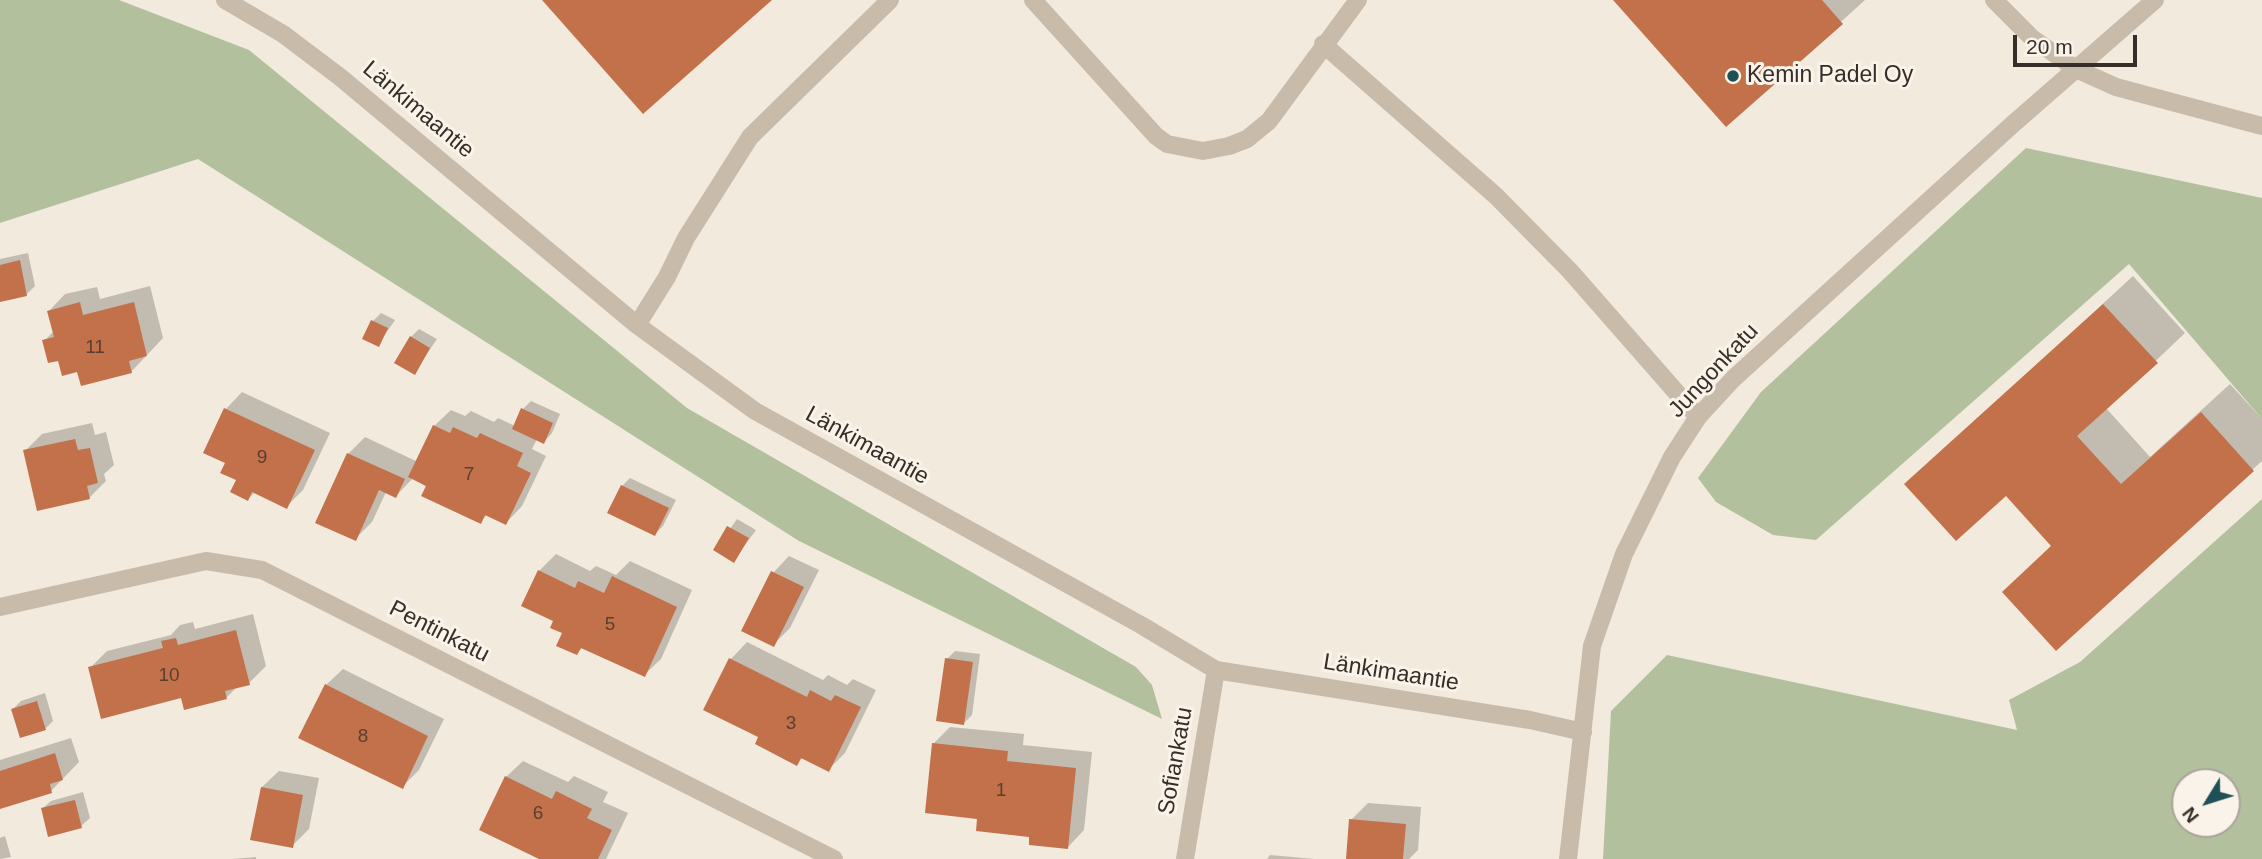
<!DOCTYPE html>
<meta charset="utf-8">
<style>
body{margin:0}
#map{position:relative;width:2262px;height:859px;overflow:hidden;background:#f2eadd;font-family:Helvetica,sans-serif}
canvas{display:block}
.north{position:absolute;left:2171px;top:768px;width:70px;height:70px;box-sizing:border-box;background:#f9f3e9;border:2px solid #aba49c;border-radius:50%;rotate:232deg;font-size:19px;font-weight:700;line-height:28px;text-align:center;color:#372e29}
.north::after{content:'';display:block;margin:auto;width:24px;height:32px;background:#1f4f57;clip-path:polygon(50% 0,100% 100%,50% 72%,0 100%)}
.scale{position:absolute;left:2013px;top:35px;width:124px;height:32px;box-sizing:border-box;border:4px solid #372e29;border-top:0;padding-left:9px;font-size:21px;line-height:24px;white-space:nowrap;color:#372e29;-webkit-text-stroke:5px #f9f3e9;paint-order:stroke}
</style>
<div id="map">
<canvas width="2262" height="859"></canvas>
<div class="north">N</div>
<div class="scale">20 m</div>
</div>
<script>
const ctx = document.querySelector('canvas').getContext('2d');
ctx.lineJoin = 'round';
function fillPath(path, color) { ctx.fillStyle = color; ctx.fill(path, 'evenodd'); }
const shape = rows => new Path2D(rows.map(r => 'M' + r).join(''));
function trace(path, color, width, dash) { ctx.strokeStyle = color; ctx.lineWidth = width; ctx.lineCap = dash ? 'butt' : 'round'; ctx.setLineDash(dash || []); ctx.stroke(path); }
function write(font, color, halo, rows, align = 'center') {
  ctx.font = font + ' Helvetica,sans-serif'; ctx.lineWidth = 6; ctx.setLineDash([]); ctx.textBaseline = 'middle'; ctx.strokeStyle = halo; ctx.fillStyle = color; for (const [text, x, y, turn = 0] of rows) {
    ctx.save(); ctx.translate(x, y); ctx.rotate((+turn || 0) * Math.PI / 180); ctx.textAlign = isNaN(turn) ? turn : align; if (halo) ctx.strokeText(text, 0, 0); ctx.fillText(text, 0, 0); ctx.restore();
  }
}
const green = shape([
 [0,0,119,0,249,50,687,408,1136,667,1152,685,1162,719,799,541,198,159,0,223],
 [2026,148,2262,198,2262,419,2129,264,1816,540,1773,535,1716,502,1698,478,1761,392],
 [2262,499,2262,859,1603,859,1611,711,1667,655,2017,730,2009,700,2080,662],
 [2185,782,2227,782,2227,824,2185,824]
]);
const shadow = shape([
 [1615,0,1865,0,1727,125],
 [28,253,35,286,27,294,0,300,0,259],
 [2133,276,2185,333,2106,408,2150,457,2230,384,2262,419,2262,461,2056,648,2004,592,2052,545,2006,494,1907,484],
 [150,286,163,338,131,372,78,370,59,359,44,341,54,331,49,311,65,294,97,287,100,299],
 [381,313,395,320,378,345,373,321],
 [419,329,437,339,414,373,411,337],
 [242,392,330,433,303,490,287,506,255,492,248,499,227,462,226,409],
 [531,401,560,414,552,433,544,442,537,439,532,449,546,456,522,506,506,523,488,514,480,522,413,478,396,496,386,492,372,522,355,539,348,454,365,437,418,462,434,426,451,410,465,416,471,411,494,422,498,418,515,426,523,409],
 [92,423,95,435,106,432,114,465,104,474,106,481,89,498,25,451,42,434],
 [630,478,676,500,663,526,655,534,622,486],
 [737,519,756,530,734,560,715,550],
 [556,554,590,571,596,566,616,575,630,561,692,590,661,659,644,675,583,647,577,653,556,620,539,571],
 [789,556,819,570,790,628,773,645,773,573],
 [253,614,266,666,249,683,238,686,227,697,182,696,90,668,107,651,171,635,180,625,193,622,195,629],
 [747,642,823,680,828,675,847,685,853,679,876,690,845,753,828,770,803,757,797,764,760,737,705,709,731,659],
 [955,651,980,654,972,715,964,723,947,659],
 [343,669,444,719,419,770,402,787,326,685],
 [45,693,53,721,45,729,13,709,21,701],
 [950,727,1024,734,1023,745,1092,752,1084,830,1068,847,979,817,933,744],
 [71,738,79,762,51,791,0,807,0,760],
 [523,761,568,782,574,776,608,792,603,802,628,813,606,859,543,859,506,777],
 [279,771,319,778,309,829,292,846,262,787],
 [83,792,90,818,81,826,42,809,51,801],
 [1368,803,1421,807,1418,850,1409,859,1348,859,1351,820],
 [5,836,11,857,0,859,0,838],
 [1270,855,1315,859,1267,859],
 [256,857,256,859,232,859]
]);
const building = shape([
 [542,0,772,0,643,114],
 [1613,0,1822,0,1843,24,1726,127],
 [20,260,27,296,0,302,0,265],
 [80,302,83,315,134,302,147,356,129,361,132,373,81,386,77,372,62,376,58,361,48,363,42,340,54,337,47,311],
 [2103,304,2158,363,2077,436,2121,484,2201,412,2254,471,2056,651,2002,592,2051,546,2006,496,1956,541,1904,484],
 [371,320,388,328,379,347,362,339],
 [410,336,430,348,415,375,394,363],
 [224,408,315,450,287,509,252,492,248,501,230,492,236,480,220,473,225,463,203,453],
 [521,408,553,423,544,444,512,429],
 [433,425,450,433,453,427,477,438,480,433,523,453,517,466,531,473,506,525,485,515,481,524,421,496,426,486,408,477],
 [75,439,78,450,90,448,98,483,87,486,90,499,37,511,23,450],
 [347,453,405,479,396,498,379,490,356,541,315,523],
 [621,485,669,508,655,536,607,513],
 [727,526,749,538,734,563,713,550],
 [538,570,575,588,578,581,604,593,612,576,677,607,645,677,581,648,577,655,556,646,562,633,550,628,553,621,521,606],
 [771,571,804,587,774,647,741,631],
 [236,630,250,685,225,691,227,699,184,710,181,698,101,719,88,667,163,648,161,641,176,638,178,645],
 [729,658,807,697,810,690,831,701,835,695,861,707,829,772,801,758,797,766,755,744,758,737,703,710],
 [945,658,973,662,964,725,936,721],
 [325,684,428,736,403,789,298,738],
 [37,701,46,730,20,738,11,709],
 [932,743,1008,751,1007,761,1076,768,1068,849,1029,845,1029,837,976,831,977,819,925,813],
 [55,753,63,780,50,784,52,793,0,809,0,771],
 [505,776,552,799,556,791,592,809,587,818,612,830,598,859,539,859,479,830],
 [261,787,303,795,293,848,250,840],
 [75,800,82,828,48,837,41,808],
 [1349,819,1406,824,1403,859,1346,859]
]);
const minor = shape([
 [225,0,283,34,340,77,637,325,755,411,1141,625,1216,670,1530,720,1583,732],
 [1033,0,1156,136,1167,144,1203,151,1229,146,1247,139,1269,121,1358,0],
 [1994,0,2032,38,2076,69,2116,87,2262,126],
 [1323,44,1496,196,1570,271,1698,417],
 [637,325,667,277,686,238,750,137,890,0],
 [0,607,206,561,262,570,834,859],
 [1185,859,1216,670],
 [1568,859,1592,646,1624,554,1672,457,1698,417,1733,379,2013,124,2155,0]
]);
const markers = [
 [1733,76,7,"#1f4f57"]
];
const numberNames = [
 ["11",95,348],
 ["9",262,458],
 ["7",469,475],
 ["5",610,625],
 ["10",169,676],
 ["3",791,724],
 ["8",363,737],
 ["1",1001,791],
 ["6",538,814]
];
const poiNames = [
 ["Kemin Padel Oy",1747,76]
];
const streetNames = [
 ["Länkimaantie",418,110,40],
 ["Jungonkatu",1714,371,-47],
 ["Länkimaantie",867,446,29],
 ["Pentinkatu",439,632,27],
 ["Länkimaantie",1391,673,9],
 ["Sofiankatu",1176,761,-80]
];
fillPath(green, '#b2c09d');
fillPath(shadow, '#0003');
fillPath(building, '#c2714a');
trace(minor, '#c9bba9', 18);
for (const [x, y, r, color] of markers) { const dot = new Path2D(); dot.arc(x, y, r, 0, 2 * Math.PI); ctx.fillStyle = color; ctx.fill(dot); trace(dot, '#f9f3e9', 2.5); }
write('19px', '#5a3f31', null, numberNames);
write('23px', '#372e29', '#f9f3e9', poiNames, 'left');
write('23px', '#372e29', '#f9f3e9', streetNames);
</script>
